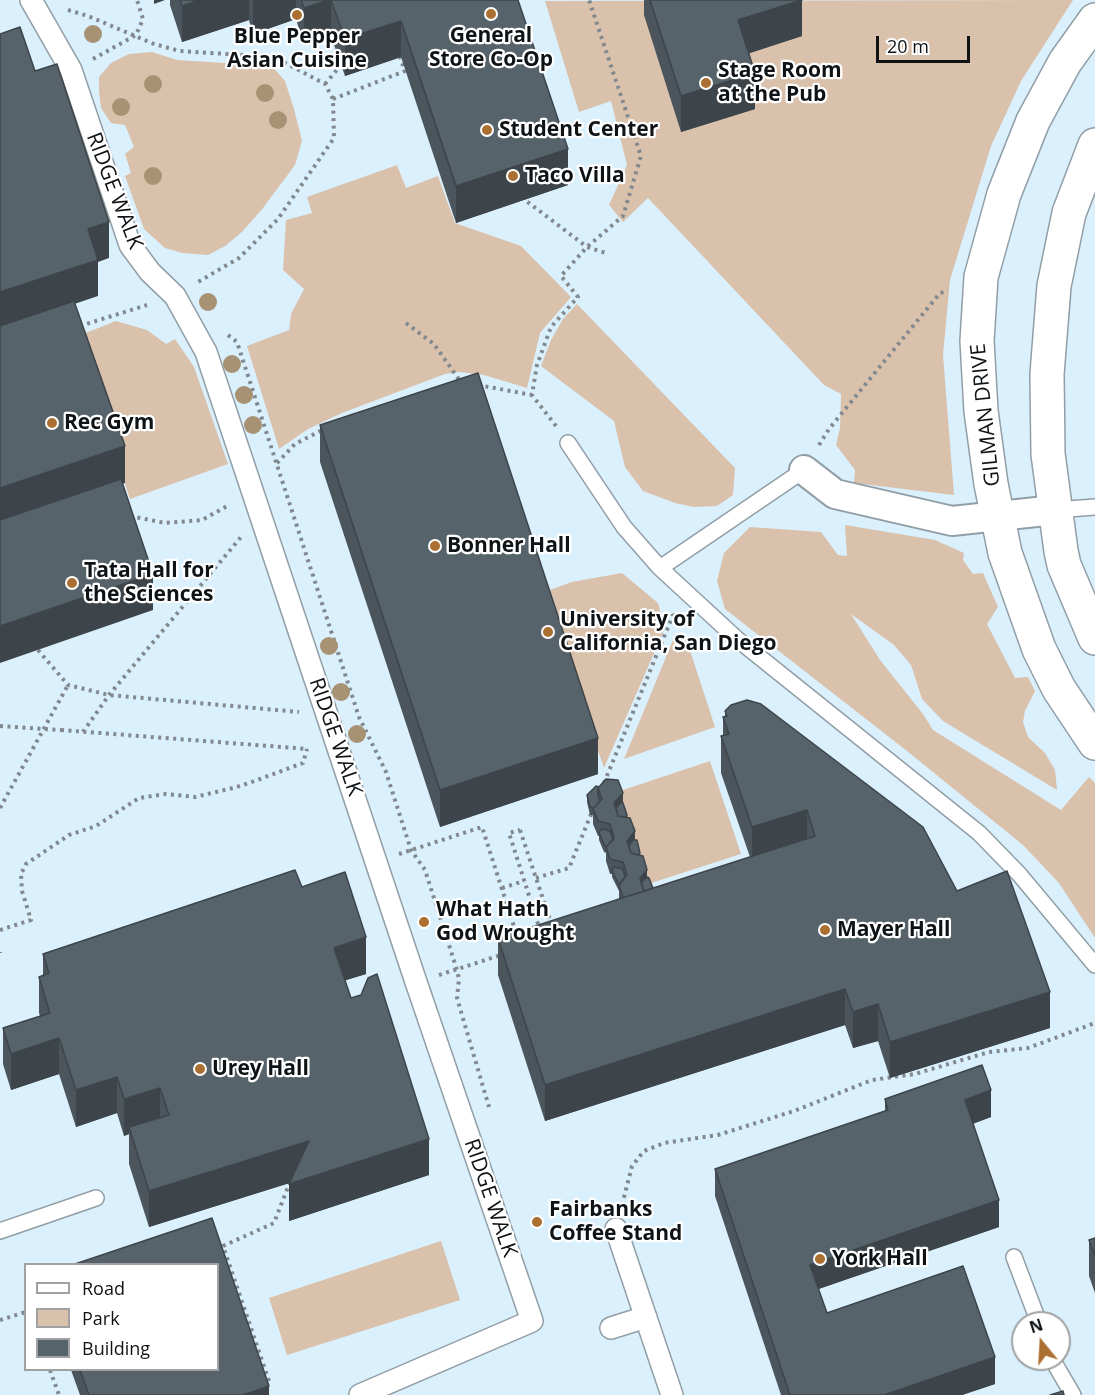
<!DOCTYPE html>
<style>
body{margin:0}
#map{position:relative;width:1095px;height:1395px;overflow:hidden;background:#ebf7fd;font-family:"Open Sans",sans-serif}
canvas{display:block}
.legend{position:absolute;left:24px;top:1263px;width:195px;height:108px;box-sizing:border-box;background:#fff;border:2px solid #9fa1a2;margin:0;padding:8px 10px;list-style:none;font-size:18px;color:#0f1316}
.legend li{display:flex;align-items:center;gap:12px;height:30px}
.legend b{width:30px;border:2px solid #9fa1a2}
.north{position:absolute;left:1011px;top:1311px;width:60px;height:60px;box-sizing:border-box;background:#fff;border:2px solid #9fa1a2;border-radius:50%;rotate:342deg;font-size:16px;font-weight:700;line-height:24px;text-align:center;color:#0f1316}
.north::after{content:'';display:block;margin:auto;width:21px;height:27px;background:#ac6f32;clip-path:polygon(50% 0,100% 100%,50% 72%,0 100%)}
.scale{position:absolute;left:876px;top:36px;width:94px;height:27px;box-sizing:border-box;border:3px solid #0f1316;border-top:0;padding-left:8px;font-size:18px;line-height:21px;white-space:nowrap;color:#0f1316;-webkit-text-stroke:4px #fff;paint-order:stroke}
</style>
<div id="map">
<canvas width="1095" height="1395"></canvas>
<ul class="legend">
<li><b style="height:8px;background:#fff"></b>Road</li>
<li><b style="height:16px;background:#d9c1ac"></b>Park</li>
<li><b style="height:16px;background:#57636a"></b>Building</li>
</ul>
<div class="north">N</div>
<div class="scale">20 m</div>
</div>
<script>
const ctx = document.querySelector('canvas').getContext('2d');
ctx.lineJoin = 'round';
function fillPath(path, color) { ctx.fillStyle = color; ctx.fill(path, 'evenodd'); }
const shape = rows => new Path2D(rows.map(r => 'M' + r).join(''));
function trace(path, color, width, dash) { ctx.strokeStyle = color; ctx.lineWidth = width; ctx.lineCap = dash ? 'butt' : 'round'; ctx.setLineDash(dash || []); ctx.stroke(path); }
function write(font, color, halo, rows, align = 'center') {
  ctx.font = font + ' "Open Sans",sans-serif'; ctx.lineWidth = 4.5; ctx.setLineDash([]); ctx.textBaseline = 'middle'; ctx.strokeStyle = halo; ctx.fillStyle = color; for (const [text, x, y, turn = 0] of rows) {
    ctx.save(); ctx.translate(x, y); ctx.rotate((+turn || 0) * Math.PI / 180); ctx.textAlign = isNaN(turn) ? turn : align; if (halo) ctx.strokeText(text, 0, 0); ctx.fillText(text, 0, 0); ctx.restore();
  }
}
const built = shape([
 [0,0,1095,0,1095,1395,0,1395],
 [26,1264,218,1264,218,1370,26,1370],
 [1023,1323,1059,1323,1059,1359,1023,1359]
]);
const green = shape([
 [1073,0,1021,81,991,146,950,280,943,355,954,495,854,483,855,470,836,445,840,428,841,394,824,385,648,198,623,222,609,205,627,165,611,101,579,112,545,1],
 [152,52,177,60,272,66,285,81,294,109,302,141,295,165,263,208,243,231,225,246,208,255,182,253,165,248,144,229,125,176,131,173,125,154,134,147,125,125,111,123,101,108,99,92,99,77,111,63,129,54],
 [397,165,406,188,438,176,455,223,521,246,571,297,540,333,527,388,484,375,459,372,445,374,342,413,308,429,279,449,247,346,289,330,291,314,304,289,283,270,286,220,312,213,307,197],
 [577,304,735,468,733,495,717,506,694,507,675,503,643,491,625,467,614,421,541,366,551,340,563,319],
 [116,321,147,330,166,344,175,339,194,367,228,464,130,499,78,336],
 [845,525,935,540,964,553,963,560,973,574,983,573,998,607,987,624,1015,678,1028,677,1035,691,1025,711,1023,722,1028,737,1045,753,1055,770,1057,790,943,721,922,699,911,665,894,645,851,614,880,660,923,714,933,730,1061,810,1089,777,1095,783,1095,938,1059,883,1023,845,907,751,725,609,717,581,724,553,750,527,821,532,838,555,847,556],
 [622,573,658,603,665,628,604,768,544,592,572,582],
 [685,635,715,727,624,759,673,640],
 [710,761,741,854,648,884,617,792],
 [441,1241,460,1300,287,1355,269,1298]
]);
const path = shape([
 [68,10,88,16,154,44,180,51,274,57,325,84,333,99,334,138,278,219,239,258,198,282],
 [93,59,136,35,143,19,137,0],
 [325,84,341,65],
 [333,99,405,71,399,54],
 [523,196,525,200,587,247,606,253],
 [406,323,434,344,460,381],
 [80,326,147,305],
 [228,335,237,342,359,717,386,772,411,850,425,870,457,970,459,979,457,998,489,1107],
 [478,385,532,395],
 [556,426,532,395,537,365,551,327,578,297,561,276,587,247,623,216,641,156,589,0],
 [819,445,829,429,940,293,948,291],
 [277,463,295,444,324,429],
 [130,516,165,523,202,520,229,505],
 [38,650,68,685,109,695,299,712],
 [61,730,308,749],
 [83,732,109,695,241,537],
 [604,783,673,615,672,612],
 [0,808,68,685],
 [520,830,552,926,540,930,509,833,520,830],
 [399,854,482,827,517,936],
 [536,878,569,868,592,812],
 [502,888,524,881],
 [0,930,31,920,22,891,21,874,26,864,69,835,96,826,139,798,166,794,195,797,237,787,260,779,303,763,307,749],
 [0,952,0,953],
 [439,975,501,955],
 [622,1205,632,1166,644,1151,664,1143,718,1135,794,1111,872,1080,915,1074,989,1052,1028,1048,1095,1023],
 [0,1320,26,1312],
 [50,1370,59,1395],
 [269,1381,223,1246,274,1223,290,1182]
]);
const service = shape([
 [568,443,624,527,660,568,737,639,979,833,1019,874,1095,965],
 [1055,510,1095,507],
 [660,568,804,470],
 [0,1231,96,1198],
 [1014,1257,1039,1323],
 [1052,1359,1073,1395]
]);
const pedestrian = shape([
 [31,0,71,70,130,245,150,272,175,296,206,352,416,982,532,1321,360,1395],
 [616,1229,672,1395],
 [611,1328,646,1317]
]);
const minor = shape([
 [804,470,835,494,952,521,1055,510]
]);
const secondary = shape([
 [1095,20,1065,62,1033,121,1004,194,981,277,977,341,981,411,991,484,1005,553,1039,649,1059,689,1095,743],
 [1095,145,1069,213,1054,286,1047,374,1048,454,1061,551,1064,565,1095,638]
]);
const pathBridge = shape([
 [0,726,61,730]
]);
const trees = [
 [93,34],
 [153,84],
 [265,93],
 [121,107],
 [278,120],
 [153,176],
 [208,302],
 [232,364],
 [244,395],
 [253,425],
 [329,646],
 [341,692],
 [357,734]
];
const wall = shape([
 [170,0,518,0,568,185,456,223,401,57,345,76,331,36,304,45,296,19,253,34,249,20,182,42,170,5],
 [644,0,802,0,802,36,749,53,755,109,681,132,644,15],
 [320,425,598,774,440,827,320,462],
 [725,711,957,891,1050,1028,890,1078,878,1041,853,1048,845,1025,545,1121,498,975,498,938,619,899,619,891,612,877,612,874,610,874,606,861,606,853,604,852,599,840,599,836,598,836,593,824,593,815,590,815,587,802,587,795,596,786,623,802,647,878,653,888,750,857,721,773,721,736,723,735,723,717,725,717],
 [302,887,366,974,345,980,351,998,429,1175,289,1221,289,1183,149,1227,129,1164,129,1134,124,1136,117,1113,76,1127,59,1074,11,1090,3,1064,3,1028,40,1016,39,1013,39,977,43,975,43,954],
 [885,1099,991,1117,973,1124,999,1227,818,1289,827,1313,995,1384,962,1395,781,1395,715,1196,715,1169,885,1111],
 [1095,1238,1095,1293,1089,1276,1089,1240],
 [71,1370,218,1370,269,1395,80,1395]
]);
const shadedWall = shape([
 [154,0,165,0,154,4],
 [199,0,249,0,249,20,182,42,182,6],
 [253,0,296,0,296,19,253,34],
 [329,0,331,0,331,36,304,45,304,8],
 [802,0,802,36,738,57,738,20],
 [401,21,401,57,345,76,345,39],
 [755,73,755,109,681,132,681,96],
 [568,149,568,185,456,223,456,186],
 [109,222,109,258,98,262,98,296,0,329,0,292,88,229],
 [125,446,125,483,0,524,0,488],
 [153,574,153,610,0,663,0,626],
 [598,738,598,774,440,827,440,790],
 [623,793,623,807,616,816,614,803],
 [807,810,807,846,752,863,752,827],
 [635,831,635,846,629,853,627,841],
 [647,870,647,884,642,890,640,878],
 [366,937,366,974,334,984,334,948],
 [845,989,845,1025,545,1121,545,1085],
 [1050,992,1050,1028,890,1078,890,1042],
 [878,1004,878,1041,853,1048,853,1012],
 [59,1038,59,1074,11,1090,11,1054],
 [117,1077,117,1113,76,1127,76,1090],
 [160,1088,160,1124,129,1127,129,1134,124,1136,124,1099],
 [991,1090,991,1117,965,1126,965,1100],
 [429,1139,429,1175,289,1221,289,1184],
 [309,1141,309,1177,149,1227,149,1191],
 [999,1200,999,1227,810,1292,810,1265],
 [995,1357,995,1384,962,1395,884,1395],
 [269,1386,269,1395,243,1395]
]);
const building = shape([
 [180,0,199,0,182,6,180,0],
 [301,0,329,0,304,8,301,0],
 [331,0,518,0,568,149,456,186,401,21,345,39,331,0],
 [650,0,802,0,738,20,755,73,681,96,650,0],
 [20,27,35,71,57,64,109,222,88,229,98,260,0,292,0,34,20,27],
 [74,301,125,446,0,488,0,326,74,301],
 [478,373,598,738,440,790,320,425,478,373],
 [121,479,153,574,0,626,0,520,121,479],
 [747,700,761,704,923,827,957,891,1007,871,1050,992,890,1042,878,1004,853,1012,845,989,545,1085,498,938,815,836,807,810,752,827,721,736,729,734,723,717,727,716,725,711,731,705,747,700],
 [606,779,618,780,623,793,614,803,618,816,630,818,635,831,627,841,631,853,643,856,647,870,640,878,644,891,645,891,625,897,623,897,619,885,627,875,623,862,610,859,606,847,614,838,610,824,598,821,593,809,602,799,598,788,606,779],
 [596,786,599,787,598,788,598,795,600,801,594,808,590,807,587,795,596,786],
 [621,802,623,803,627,815,625,817,618,816,616,808,621,802],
 [602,829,610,831,613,840,607,846,604,845,599,832,602,829],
 [633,840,637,840,640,853,639,855,631,853,629,846,633,840],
 [614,867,623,869,625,877,619,884,618,883,612,870,614,867],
 [295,870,302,887,345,872,366,937,334,948,351,998,361,995,368,978,377,974,429,1139,289,1184,309,1141,149,1191,129,1127,169,1115,160,1088,124,1099,117,1077,76,1090,59,1038,11,1054,3,1028,50,1013,39,977,49,973,43,954,295,870],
 [647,877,649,878,653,888,645,891,644,891,641,883,647,877],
 [982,1065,991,1090,965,1100,999,1200,810,1265,827,1313,963,1266,995,1357,884,1395,790,1395,715,1169,888,1110,885,1099,982,1065],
 [212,1218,269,1386,243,1395,89,1395,80,1370,218,1370,218,1264,75,1264,212,1218],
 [1095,1238,1095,1256,1089,1240,1095,1238],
 [1063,1391,1064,1395,1050,1395,1063,1391]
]);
const markers = [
 [491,14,6,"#ac6f32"],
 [297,15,6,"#ac6f32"],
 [706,83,6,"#ac6f32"],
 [487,130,6,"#ac6f32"],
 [513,176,6,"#ac6f32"],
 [52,423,6,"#ac6f32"],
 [435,546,6,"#ac6f32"],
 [72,583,6,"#ac6f32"],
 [548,632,6,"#ac6f32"],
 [424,922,6,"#ac6f32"],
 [825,930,6,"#ac6f32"],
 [200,1069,6,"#ac6f32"],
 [537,1222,6,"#ac6f32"],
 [820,1259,6,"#ac6f32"]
];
const poiNames = [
 ["General",491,36,"center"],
 ["Store Co-Op",491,60,"center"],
 ["Blue Pepper",297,37,"center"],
 ["Asian Cuisine",297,61,"center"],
 ["Stage Room",718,71],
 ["at the Pub",718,95],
 ["Student Center",499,130],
 ["Taco Villa",525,176],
 ["Rec Gym",64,423],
 ["Bonner Hall",447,546],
 ["Tata Hall for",84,571],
 ["the Sciences",84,595],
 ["University of",560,620],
 ["California, San Diego",560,644],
 ["What Hath",436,910],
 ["God Wrought",436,934],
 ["Mayer Hall",837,930],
 ["Urey Hall",212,1069],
 ["Fairbanks",549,1210],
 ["Coffee Stand",549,1234],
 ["York Hall",832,1259]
];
const streetNames = [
 ["RIDGE WALK",114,191,69],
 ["GILMAN DRIVE",986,415,-96],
 ["RIDGE WALK",335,737,71],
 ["RIDGE WALK",490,1198,71]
];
fillPath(built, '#dbf0fd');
fillPath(green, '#d9c1ac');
trace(service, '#919ea6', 18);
trace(pedestrian, '#919ea6', 24);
trace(minor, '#919ea6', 32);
trace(secondary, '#919ea6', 36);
trace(path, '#81898e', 4, [3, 4.5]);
trace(service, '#fff', 15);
trace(pedestrian, '#fff', 21);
trace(minor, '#fff', 28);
trace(secondary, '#fff', 33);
trace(pathBridge, '#81898e', 4, [3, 4.5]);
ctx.fillStyle = '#a79274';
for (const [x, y] of trees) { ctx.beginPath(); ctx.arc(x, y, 9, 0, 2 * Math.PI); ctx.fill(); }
fillPath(wall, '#4b555b');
fillPath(shadedWall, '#3d454a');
fillPath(building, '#57636a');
trace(building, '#3d454a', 1.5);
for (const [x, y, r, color] of markers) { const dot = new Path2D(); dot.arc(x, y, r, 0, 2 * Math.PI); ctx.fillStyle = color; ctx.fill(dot); trace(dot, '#fff', 2); }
write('bold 21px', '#0f1316', '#fff', poiNames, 'left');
write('21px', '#0f1316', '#fff', streetNames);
</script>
